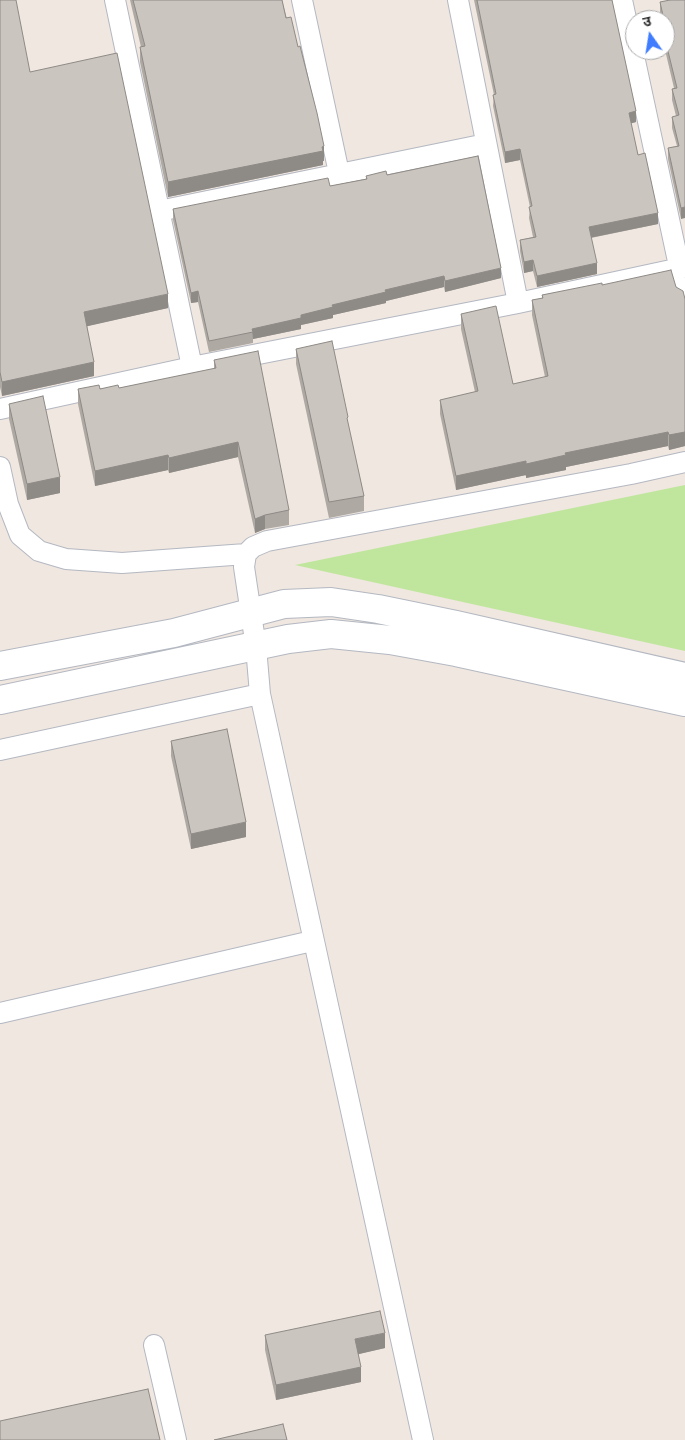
<!DOCTYPE html>
<meta charset="utf-8">
<style>
body{margin:0}
#map{position:relative;width:685px;height:1440px;overflow:hidden;background:#efe7e0;font-family:Cabin,"Noto Sans Devanagari",sans-serif}
canvas{display:block}
.north{position:absolute;left:625px;top:10px;width:50px;height:50px;box-sizing:border-box;background:#fff;border:1px solid #ababab;border-radius:50%;rotate:347deg;font-size:14px;font-weight:700;line-height:20px;text-align:center;color:#2e2e2e}
.north::after{content:'';display:block;margin:auto;width:18px;height:22px;background:#3f7cfe;clip-path:polygon(50% 0,100% 100%,50% 72%,0 100%)}
</style>
<div id="map">
<canvas width="685" height="1440"></canvas>
<div class="north">उ</div>
</div>
<script>
const ctx = document.querySelector('canvas').getContext('2d');
ctx.lineJoin = 'round';
function fillPath(path, color) { ctx.fillStyle = color; ctx.fill(path, 'evenodd'); }
const shape = rows => new Path2D(rows.map(r => 'M' + r).join(''));
function trace(path, color, width, dash) { ctx.strokeStyle = color; ctx.lineWidth = width; ctx.lineCap = dash ? 'butt' : 'round'; ctx.setLineDash(dash || []); ctx.stroke(path); }
const green = shape([
 [685,485,685,651,295,565]
]);
const street = shape([
 [115,0,192,367],
 [302,0,339,173],
 [458,0,518,303],
 [622,0,685,294],
 [159,211,486,144],
 [0,409,192,367,518,303,685,267],
 [0,467,8,504,20,535,39,551,66,559,122,563,246,554],
 [0,750,260,694],
 [0,1013,312,941],
 [154,1345,176,1440],
 [423,1440,260,694,256,647,244,567,246,554,253,547,267,541,631,474,685,462]
]);
const secondary = shape([
 [0,666,174,633,284,604,331,602,378,609,456,625,685,677],
 [0,700,288,639,331,634,390,640,456,652,685,702]
]);
const wall = shape([
 [0,0,30,72,168,308,87,326,94,376,2,396,0,387],
 [130,0,282,0,324,161,323,161,323,165,168,197,140,62,140,47,141,47],
 [474,0,612,0,636,122,631,123,638,155,658,224,591,238,597,274,537,287,533,271,524,273,520,251,520,240,533,237,529,218,530,207,520,160,505,163,493,106,494,95],
 [685,0,681,219,668,159,668,148,677,146,672,128,672,117,676,116,672,100,672,89,674,88,665,50,665,20,661,20,660,13,660,2],
 [387,175,501,278,445,292,444,287,386,301,386,303,333,315,333,318,301,325,301,329,253,339,253,343,209,352,198,302,191,303,173,220,173,209,330,186,366,179,366,176],
 [602,285,676,287,685,299,685,446,669,450,668,446,566,467,566,470,526,478,526,475,456,490,440,414,440,400,475,392,461,329,461,314,513,384,545,377,532,315,532,300,542,298,542,295],
 [296,349,348,425,364,496,364,511,329,518,296,364],
 [214,360,289,510,289,525,265,529,255,533,238,457,169,473,168,470,95,486,78,404,78,389,119,388,214,369],
 [9,404,60,493,27,500,9,419],
 [171,741,246,837,191,849,171,756],
 [265,1335,385,1348,358,1354,361,1382,276,1400,265,1350]
]);
const shadedWall = shape([
 [636,111,636,122,629,124,629,113],
 [324,146,324,161,323,161,323,165,168,197,168,182],
 [520,149,520,160,505,163,505,152],
 [685,207,685,218,681,219,681,208],
 [658,213,658,224,589,238,589,227],
 [533,260,533,271,524,273,524,262],
 [597,263,597,274,537,287,537,276],
 [501,268,501,278,445,292,445,281],
 [444,276,444,287,386,301,386,303,333,315,333,318,301,325,301,329,253,339,252,329,301,315,332,305,385,290],
 [198,291,198,302,191,303,191,293],
 [168,294,168,308,84,327,84,312],
 [94,362,94,376,2,396,2,382],
 [668,432,668,446,566,467,566,470,526,478,526,464,565,453],
 [685,432,685,446,669,450,669,435],
 [238,442,238,457,169,473,169,458],
 [168,455,168,470,95,486,95,471],
 [526,461,526,475,456,490,456,476],
 [60,477,60,493,27,500,27,484],
 [265,515,265,529,255,533,255,519],
 [246,822,246,837,191,849,191,834],
 [385,1333,385,1348,355,1355,355,1339],
 [361,1367,361,1382,276,1400,276,1385]
]);
const building = shape([
 [0,0,16,0,30,72,117,53,168,294,84,312,94,362,2,382,0,372,0,0],
 [133,0,282,0,286,18,291,17,298,47,300,46,317,113,324,146,322,147,323,151,168,182,140,47,145,46,133,0],
 [477,0,612,0,636,111,629,113,638,155,645,153,658,213,589,227,597,263,537,276,533,260,524,262,520,240,536,237,529,207,532,206,520,149,505,152,493,95,496,94,477,0],
 [670,0,685,0,685,207,681,208,668,148,679,146,672,117,679,115,672,89,677,88,665,39,665,31,666,31,665,25,665,20,664,20,660,2,670,0],
 [478,156,501,268,445,281,444,276,385,290,386,292,332,305,333,307,301,315,301,318,252,329,253,332,209,341,198,291,191,293,173,209,328,178,330,186,367,179,366,176,386,171,387,175,478,156],
 [671,270,676,287,683,291,685,299,685,432,669,435,668,432,565,453,566,455,526,464,526,461,456,476,440,400,478,391,461,314,496,306,513,384,548,376,532,300,543,298,542,295,602,283,602,285,671,270],
 [332,341,348,417,347,418,364,496,329,502,296,349,332,341],
 [258,351,289,510,265,515,255,519,238,442,169,458,168,455,95,471,78,389,99,385,100,389,118,385,119,388,216,368,214,360,258,351],
 [43,396,60,477,27,484,9,404,43,396],
 [227,729,246,822,191,834,171,741,227,729],
 [380,1311,385,1333,355,1339,361,1367,276,1385,265,1335,380,1311],
 [148,1389,160,1440,0,1440,0,1421,148,1389],
 [283,1424,287,1440,214,1440,283,1424]
]);
fillPath(green, '#c0e69d');
trace(street, '#b4b8c1', 22);
trace(secondary, '#b4b8c1', 30);
trace(street, '#fff', 20);
trace(secondary, '#fff', 28);
fillPath(wall, '#afa9a4');
fillPath(shadedWall, '#8e8a86');
fillPath(building, '#cbc5bf');
trace(building, '#8e8a86', 1);
</script>
